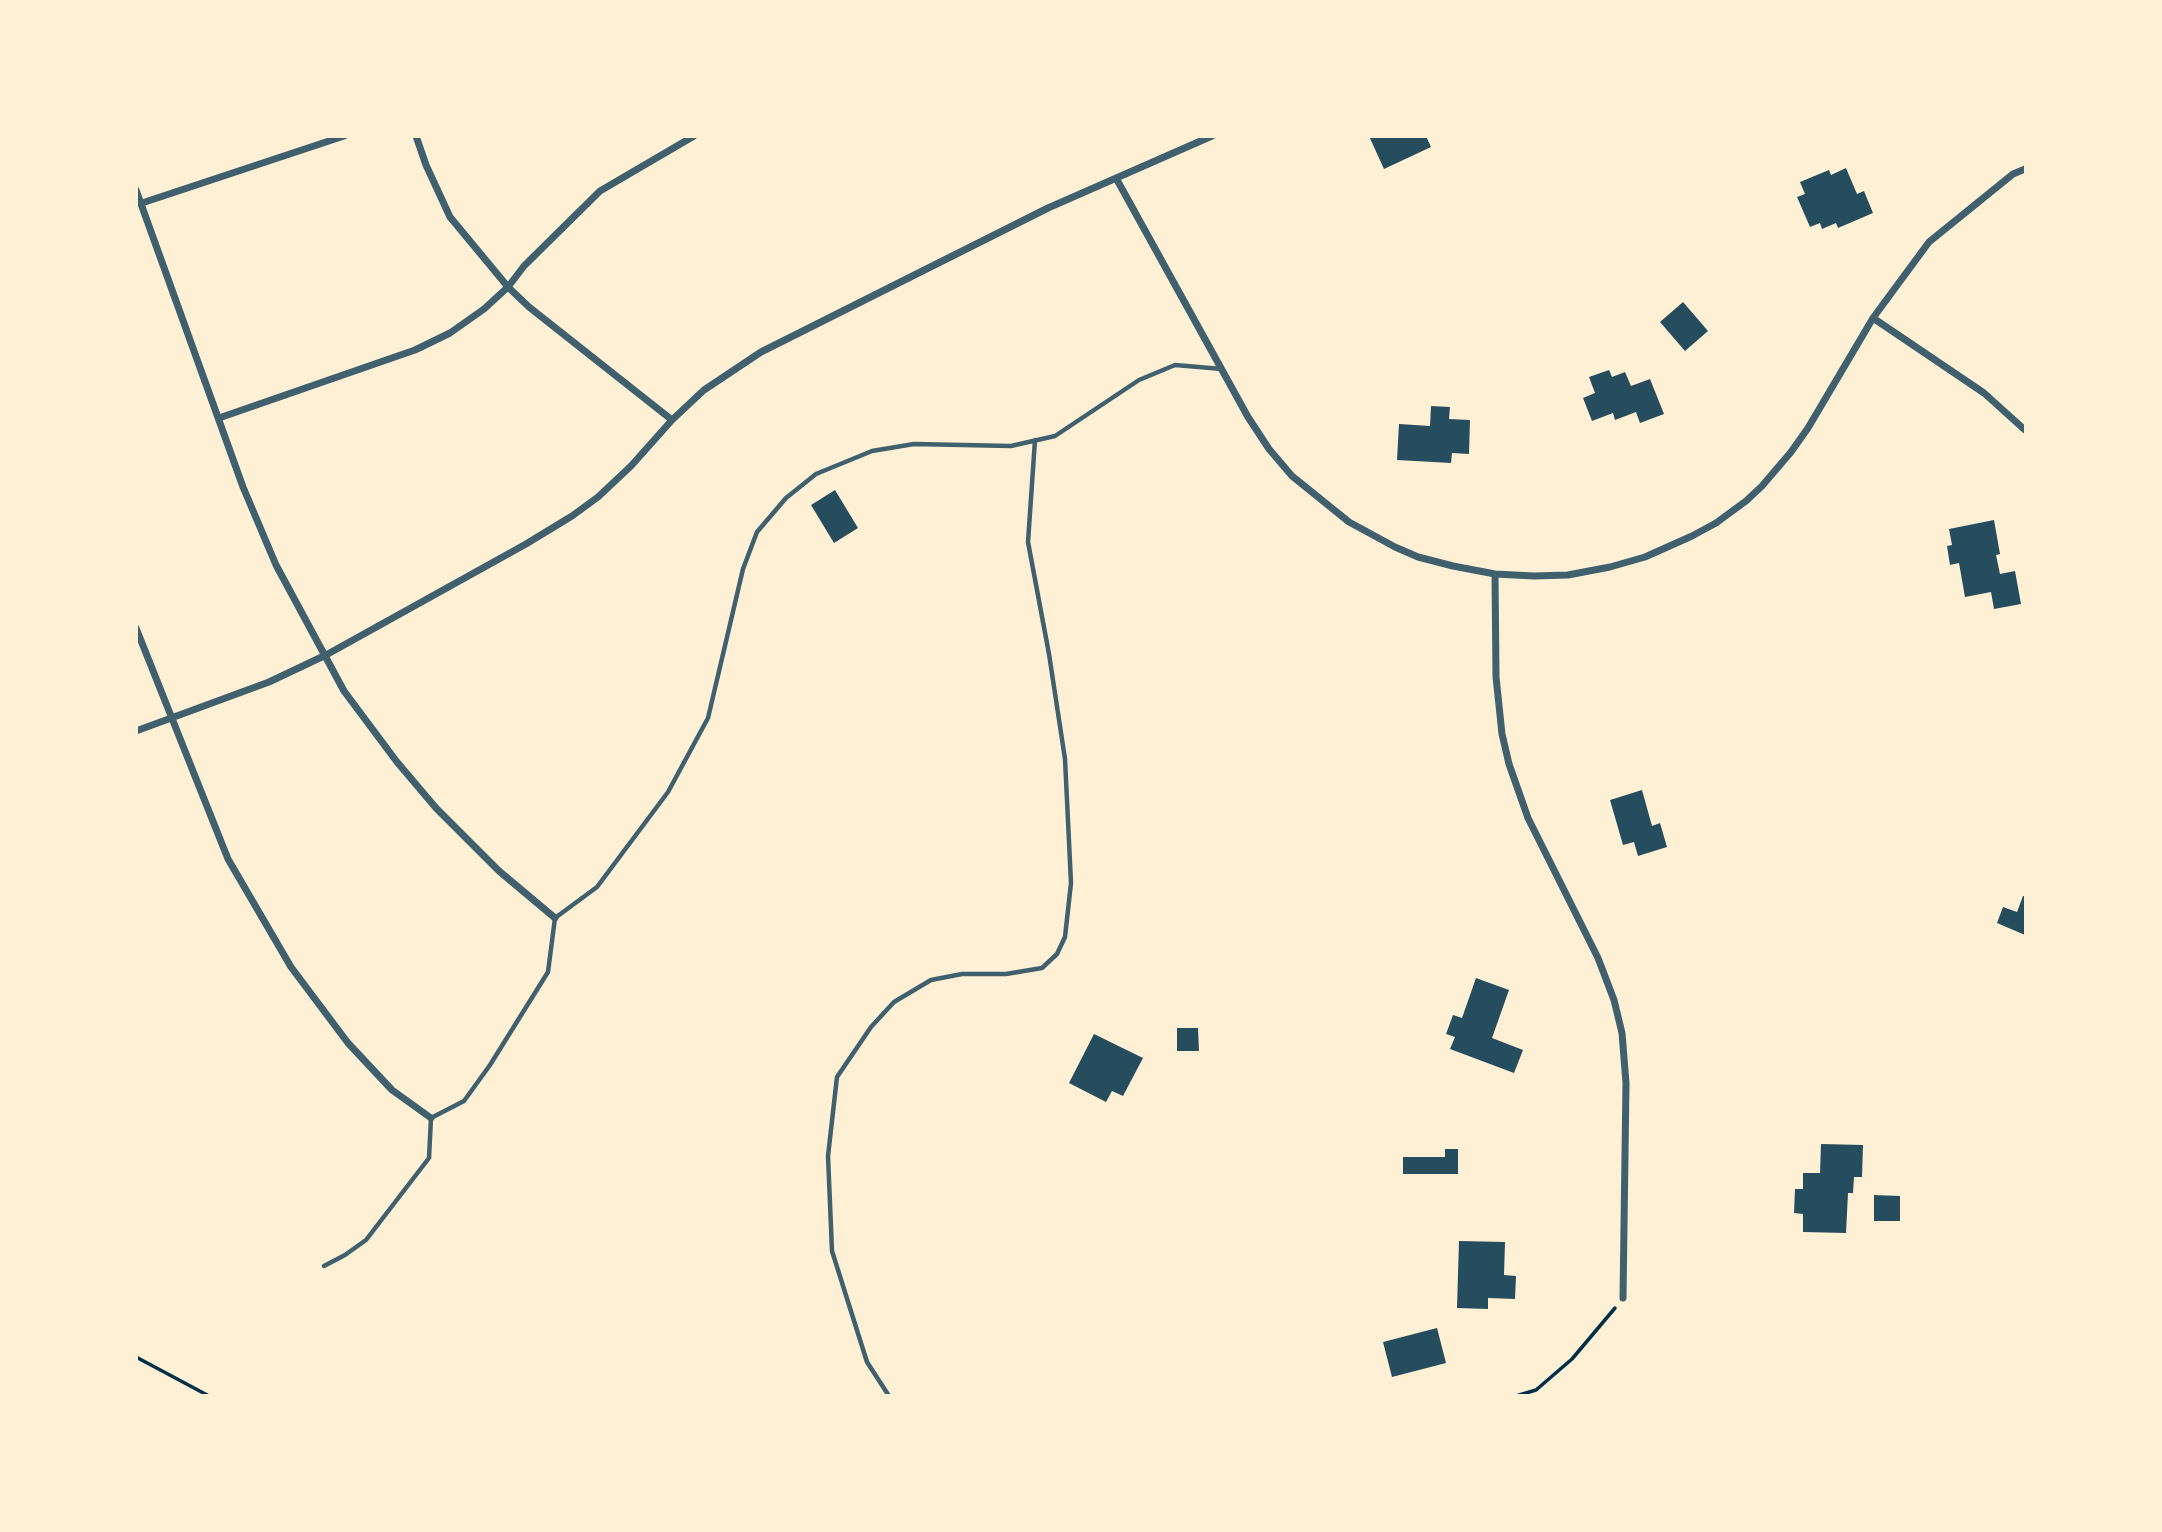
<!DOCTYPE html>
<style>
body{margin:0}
#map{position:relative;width:2162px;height:1532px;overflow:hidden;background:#fdf0d5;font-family:"Exo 2",sans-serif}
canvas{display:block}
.frame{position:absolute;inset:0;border:138px solid #fdf0d5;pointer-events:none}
</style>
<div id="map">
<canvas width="2162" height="1532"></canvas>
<div class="frame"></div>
</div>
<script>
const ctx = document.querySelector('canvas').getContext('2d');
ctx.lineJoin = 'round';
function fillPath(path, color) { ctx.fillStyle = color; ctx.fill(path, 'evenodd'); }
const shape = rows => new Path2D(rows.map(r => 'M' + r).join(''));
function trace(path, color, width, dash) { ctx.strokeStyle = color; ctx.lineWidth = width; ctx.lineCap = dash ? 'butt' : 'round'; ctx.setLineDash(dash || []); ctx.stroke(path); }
const building = shape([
 [1369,136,1426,136,1431,147,1384,169],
 [1846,168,1857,194,1864,191,1873,213,1838,228,1836,223,1822,229,1820,223,1810,227,1797,197,1805,194,1800,182,1829,170,1831,175],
 [1683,302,1708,331,1685,351,1660,322],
 [1609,370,1612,377,1625,372,1631,386,1650,379,1664,414,1640,423,1636,412,1615,420,1613,413,1592,421,1583,398,1595,393,1589,377],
 [1431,406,1450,407,1449,419,1470,420,1469,454,1452,453,1451,463,1397,460,1399,424,1430,426],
 [835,490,858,528,834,543,811,505],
 [1994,520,2000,554,1996,555,2000,574,2015,571,2021,604,1994,609,1991,592,1965,597,1959,563,1950,565,1947,546,1952,545,1949,529],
 [1642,790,1652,826,1660,823,1667,847,1638,856,1634,842,1623,845,1610,800],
 [2023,896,2025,896,2025,935,1997,923,2003,907,2017,912],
 [1476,978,1509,990,1492,1038,1523,1050,1514,1073,1450,1049,1455,1037,1446,1034,1453,1015,1462,1018],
 [1177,1028,1198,1028,1199,1051,1177,1051],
 [1094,1034,1143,1058,1123,1096,1112,1091,1106,1102,1069,1083],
 [1821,1144,1863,1145,1862,1177,1854,1177,1853,1193,1848,1193,1846,1233,1803,1232,1803,1214,1794,1213,1795,1189,1803,1189,1803,1173,1820,1173],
 [1445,1149,1458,1149,1458,1174,1403,1174,1403,1157,1445,1157],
 [1874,1195,1900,1196,1900,1221,1874,1221],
 [1459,1241,1505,1242,1504,1275,1516,1276,1515,1299,1488,1298,1488,1309,1457,1308],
 [1437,1328,1446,1363,1392,1377,1383,1342]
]);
const path = shape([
 [136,1357,209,1396],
 [1516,1396,1536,1390,1572,1359,1615,1308]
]);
const service = shape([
 [324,1266,345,1255,366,1240,429,1158,431,1118,464,1101,490,1065,548,972,555,918,597,887,668,792,708,718,743,569,757,532,786,498,816,474,872,451,914,444,1011,446,1055,436,1139,380,1175,365,1222,369],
 [889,1396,867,1362,832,1251,828,1156,837,1077,871,1027,894,1002,931,980,962,974,1006,974,1042,968,1057,954,1065,937,1071,883,1065,759,1049,654,1028,542,1035,440]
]);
const minor = shape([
 [416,136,426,165,450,217,508,287,529,307,672,420],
 [1116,178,1248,417,1269,449,1292,476,1349,522,1395,547,1418,557,1453,566,1495,574,1534,576,1568,575,1610,567,1645,557,1692,536,1716,523,1746,501,1762,486,1791,452,1808,428,1873,318,1929,242,2013,174,2025,169],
 [136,190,243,487,276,565,344,691,397,762,436,808,499,871,555,918],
 [142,203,344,136],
 [1873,318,1984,393,2025,430],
 [219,418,415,350,450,333,484,309,508,287,524,266,600,191,694,136],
 [1495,574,1496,677,1502,734,1509,764,1528,818,1598,958,1614,1000,1622,1033,1626,1083,1623,1298],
 [136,628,228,859,291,967,348,1043,392,1090,431,1118],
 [136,731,269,682,326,655,526,544,572,516,598,497,631,466,672,420,704,390,761,352,1048,208,1212,136]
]);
fillPath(building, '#264d5e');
trace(path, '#003049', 3.5);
trace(service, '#3f606c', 4.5);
trace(minor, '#3f606c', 7);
</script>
